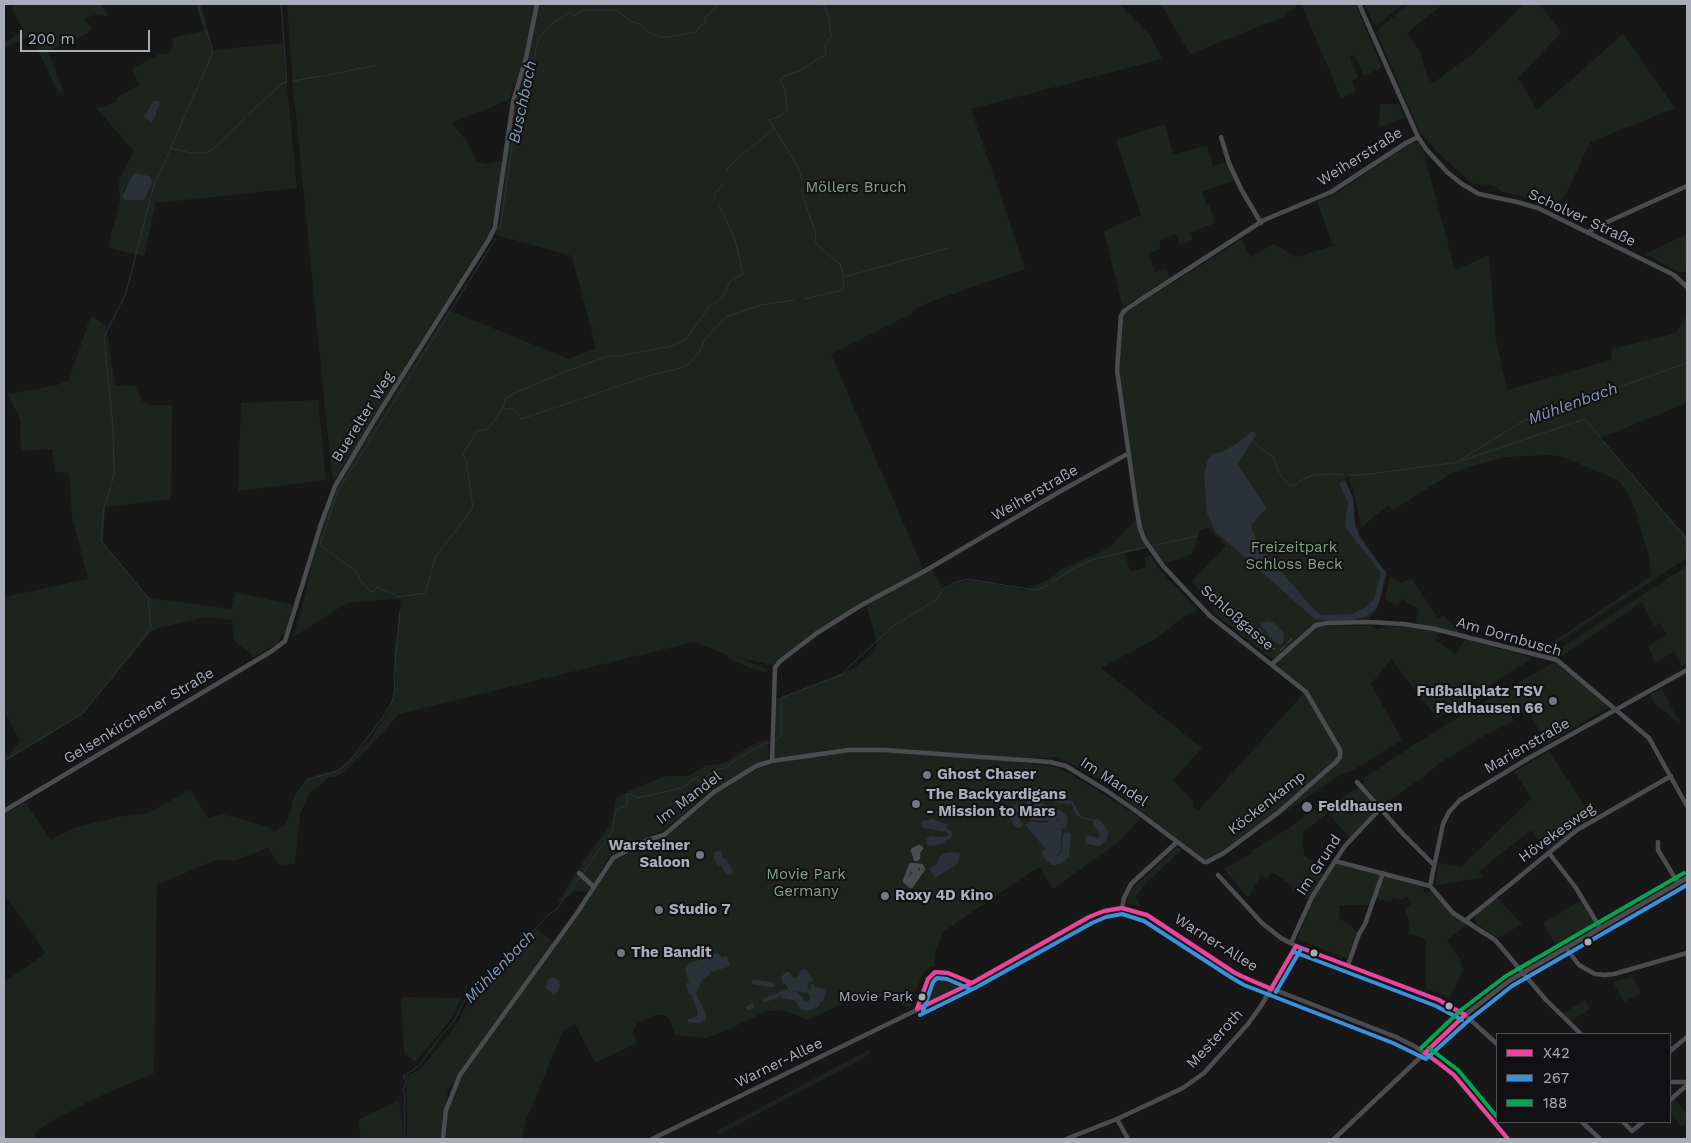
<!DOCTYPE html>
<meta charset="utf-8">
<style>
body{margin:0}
#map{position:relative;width:1691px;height:1143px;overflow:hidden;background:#171717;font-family:"Work Sans",sans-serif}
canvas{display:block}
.frame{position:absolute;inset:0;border:5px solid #a8adb8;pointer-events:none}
.legend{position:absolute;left:1496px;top:1033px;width:175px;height:90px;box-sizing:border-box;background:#111113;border:1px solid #4d4f55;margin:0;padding:6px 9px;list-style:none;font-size:15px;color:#a8adb8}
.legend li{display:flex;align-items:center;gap:10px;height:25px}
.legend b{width:25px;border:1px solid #4d4f55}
.scale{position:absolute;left:20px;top:30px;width:130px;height:22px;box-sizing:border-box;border:2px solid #a8adb8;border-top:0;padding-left:6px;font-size:15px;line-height:18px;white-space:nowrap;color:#a8adb8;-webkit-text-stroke:4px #111113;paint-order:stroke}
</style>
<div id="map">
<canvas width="1691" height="1143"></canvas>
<div class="frame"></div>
<ul class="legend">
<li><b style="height:6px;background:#f240a1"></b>X42</li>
<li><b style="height:6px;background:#3a90db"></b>267</li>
<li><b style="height:6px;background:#00a651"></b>188</li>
</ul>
<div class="scale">200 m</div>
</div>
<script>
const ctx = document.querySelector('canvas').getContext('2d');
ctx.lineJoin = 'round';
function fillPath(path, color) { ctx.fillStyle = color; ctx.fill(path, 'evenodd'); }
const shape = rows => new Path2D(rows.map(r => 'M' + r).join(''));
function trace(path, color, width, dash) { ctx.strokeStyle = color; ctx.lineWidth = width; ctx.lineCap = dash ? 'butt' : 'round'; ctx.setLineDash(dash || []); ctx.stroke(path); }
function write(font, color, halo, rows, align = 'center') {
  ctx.font = font + ' "Work Sans",sans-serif'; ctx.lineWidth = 4; ctx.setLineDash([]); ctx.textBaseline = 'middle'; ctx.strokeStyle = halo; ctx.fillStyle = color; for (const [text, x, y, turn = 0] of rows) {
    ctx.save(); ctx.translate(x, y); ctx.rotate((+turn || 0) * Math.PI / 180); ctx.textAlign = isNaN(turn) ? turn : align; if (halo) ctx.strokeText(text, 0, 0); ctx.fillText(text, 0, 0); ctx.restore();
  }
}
const green = shape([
 [13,4,101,4,108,16,94,15,90,17,87,17,85,21,92,27,88,33,48,52,63,90,59,94,31,35,4,48,4,43,24,30,13,11],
 [196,4,201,4,213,50,283,43,297,188,156,203,144,256,109,248,111,233,120,203,119,180,134,151,97,109,117,101,116,98,139,85,132,69,160,54,167,54,174,46,171,38,204,31],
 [134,174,151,186,144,200,123,192,130,179],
 [287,4,536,4,525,58,509,100,452,123,467,142,476,161,486,164,504,160,496,223,491,226,488,241,334,481,331,468,293,86],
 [538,4,1119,4,1150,35,1162,59,971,109,1025,269,927,303,914,310,911,314,831,354,924,571,817,633,775,662,775,666,734,656,768,670,766,672,754,670,729,658,726,654,694,642,399,714,367,750,344,772,335,777,330,777,310,792,300,814,295,864,279,865,268,848,236,860,216,860,157,885,154,1073,98,1097,65,1114,37,1130,34,1139,4,1139,4,982,46,953,4,894,4,815,25,802,51,840,73,828,118,817,148,813,190,790,208,818,222,814,270,827,274,832,286,824,295,797,307,781,317,775,339,769,371,739,389,710,394,692,394,655,401,598,347,603,293,637,306,593,311,565,335,488,448,310,569,359,596,348,572,256,493,234,499,223,513,112],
 [1161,4,1294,4,1296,8,1284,13,1285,16,1190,54],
 [1309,4,1355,4,1382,67,1364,76,1355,55,1350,57,1358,78,1352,81,1356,91,1341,98,1303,8,1303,5],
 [1365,4,1403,4,1375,27],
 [1410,4,1443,4,1407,33,1420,52,1428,79,1433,83,1475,52,1524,4,1539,4,1562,32,1518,78,1537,110,1623,34,1675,108,1590,142,1568,190,1555,209,1521,196,1503,192,1492,185,1473,184,1437,152,1419,130,1376,31],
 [1380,104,1399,104,1404,117,1379,128],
 [1162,125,1165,125,1173,154,1207,146,1213,166,1227,162,1235,180,1202,192,1207,205,1209,205,1215,223,1189,233,1193,240,1180,245,1175,234,1159,240,1161,249,1148,253,1155,272,1165,269,1167,270,1170,278,1123,307,1104,231,1141,215,1116,140],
 [1412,142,1418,144,1423,150,1455,270,1489,255,1496,340,1507,390,1611,360,1612,349,1676,333,1687,314,1687,403,1601,438,1687,537,1687,558,1540,654,1537,653,1651,576,1649,557,1636,512,1627,492,1618,480,1563,457,1550,455,1505,457,1469,467,1452,473,1393,510,1388,505,1361,528,1353,488,1348,476,1345,479,1353,497,1356,525,1361,537,1387,574,1380,601,1375,613,1365,621,1320,622,1275,659,1272,659,1215,614,1211,601,1191,582,1226,546,1208,528,1200,530,1192,554,1164,564,1150,547,1125,553,1130,572,1146,567,1144,558,1149,556,1170,581,1198,610,1184,616,1157,638,1101,668,1202,748,1173,780,1193,801,1193,806,1198,811,1304,693,1274,667,1277,661,1317,626,1371,626,1378,630,1386,626,1415,627,1440,631,1435,640,1456,654,1465,639,1533,658,1437,718,1391,659,1371,684,1402,740,1352,771,1346,772,1337,777,1216,859,1204,861,1156,826,1110,786,1078,767,1056,757,1018,760,850,749,773,760,776,699,853,669,875,651,877,642,866,604,932,568,942,589,956,583,972,580,1025,590,1049,579,1064,568,1109,548,1139,516,1118,370,1123,318,1125,313,1242,239,1250,257,1274,244,1296,257,1333,246,1317,201,1334,195],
 [1687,234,1687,270,1681,273,1645,254],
 [91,315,106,326,115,385,135,386,142,401,151,405,172,405,171,499,105,507,103,542,150,598,231,609,235,592,293,605,286,629,277,644,254,657,233,639,232,620,206,617,158,628,150,633,82,715,4,762,4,757,10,754,20,741,4,710,4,597,88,579,72,516,69,473,55,472,52,449,21,451,20,420,8,394,57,385,69,380],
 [318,400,326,480,238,491,241,403],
 [1687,566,1687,663,1682,666,1674,652,1655,662,1648,646,1666,635,1660,623,1654,626,1642,602,1557,659,1547,657],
 [1390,576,1400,583,1412,579,1438,618,1444,616,1460,633,1417,624,1416,618,1420,610,1402,599,1398,605,1385,599],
 [1555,662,1609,707,1547,744,1529,713,1524,715,1520,710,1511,716,1514,721,1487,734,1440,763,1423,777,1381,806,1363,785,1364,778,1409,748,1470,710],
 [1662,689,1680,724,1655,704,1650,695],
 [768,739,768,759,752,766,711,790,662,832,647,837,609,857,588,891,583,892,575,891,567,898,557,903,583,862,609,827,612,819,616,799,634,788,667,776,688,776,706,765,715,765,726,762,750,746],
 [850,751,884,752,984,759,1053,766,1071,774,1141,818,1116,844,1053,889,1039,867,944,931,934,955,935,966,928,968,921,977,910,1008,867,992,808,1020,782,1010,765,1012,725,1031,706,1038,675,1035,669,1018,663,1015,655,1015,638,1023,634,1028,633,1031,637,1043,595,1063,575,1024,563,1031,527,1118,521,1139,446,1139,448,1109,462,1075,579,914,615,859,648,842,665,837,716,793,757,768,795,759],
 [1549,751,1590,814,1589,818,1548,851,1531,830,1478,872,1483,877,1435,886,1439,863,1461,867,1532,798,1514,772],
 [1359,787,1378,809,1350,838,1328,813,1302,832,1304,855,1313,862,1311,866,1324,874,1308,900,1292,889,1293,886,1272,872,1267,879,1261,875,1248,898,1224,869,1253,853,1252,851,1297,823,1296,822,1315,808,1318,813],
 [1177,847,1183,849,1146,883,1135,897,1141,906,1127,904,1127,895,1132,889],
 [1338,864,1381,875,1370,905,1340,905,1339,918,1351,926,1357,933,1348,959,1297,939,1314,898,1335,865],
 [1387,876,1424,888,1423,891,1426,893,1430,891,1450,913,1467,925,1447,940,1460,959,1463,971,1449,998,1426,988,1426,939,1408,933,1410,925,1405,909,1412,903,1407,896,1402,900,1392,898,1391,902,1376,898,1384,878],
 [1497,898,1522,924,1498,938,1477,924,1475,919,1475,916],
 [1580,901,1593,922,1593,926,1556,946,1543,923],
 [537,929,555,943,448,1090,441,1139,407,1139,407,1076,421,1068,457,1025,469,1000,501,970],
 [939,974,961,982,960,986,925,1003,923,1001,932,977],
 [1632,977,1641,993,1624,1002,1613,982],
 [401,997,462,998,449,1022,416,1061,413,1060,404,1053],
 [1585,1000,1590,1009,1570,1021,1563,1013],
 [871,1049,867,1056,722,1133,719,1134,716,1131],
 [1675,1099,1687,1114,1687,1122,1682,1127,1670,1112,1670,1103],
 [399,1100,404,1139,361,1139,358,1120]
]);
const water = shape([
 [153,101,158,101,161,105,156,110,156,116,152,122,144,117],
 [134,173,149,176,152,181,151,186,144,200,126,200,122,198,130,179],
 [1251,432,1255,432,1256,435,1237,464,1267,508,1251,525,1259,548,1268,556,1314,610,1322,615,1353,614,1367,606,1374,599,1381,573,1346,528,1345,525,1348,503,1339,483,1345,481,1353,498,1355,526,1360,538,1386,573,1379,602,1376,608,1367,616,1354,620,1316,620,1215,531,1207,513,1204,475,1208,459,1212,454,1222,452,1238,443],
 [1268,621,1274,623,1283,632,1284,639,1282,644,1278,644,1271,638,1260,624],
 [1034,787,1041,788,1054,799,1072,801,1082,817,1096,820,1103,829,1094,821,1083,819,1076,815,1072,804,1054,802,1038,790,1031,793,1031,801,1029,803,1027,797,1028,792],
 [932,819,949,825,946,826,947,828,953,833,950,839,945,840,946,843,931,846,927,845,926,840,930,836,943,837,948,836,948,833,947,832,923,828,921,824,923,821],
 [1030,821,1038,823,1050,822,1054,828,1061,830,1062,833,1060,852,1054,858,1025,825],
 [953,852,960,853,958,863,936,878,929,869,938,863,939,857,945,853],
 [717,953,723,958,725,956,727,957,730,964,728,967,710,972,710,974,703,979,699,986,696,994,706,1015,706,1019,700,1023,687,1022,688,1019,696,1017,698,1013,691,994,689,994,686,984,689,983,685,969,689,963,706,958],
 [806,969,814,982,809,981,807,989,787,986,783,983,781,977,786,972,790,972,792,977,797,978,799,976,800,971],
 [551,977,559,980,560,984,559,990,554,995,545,987,548,980],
 [811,984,814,984,814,987,826,989,826,992,822,1003,820,1001,819,1002,820,1004,817,1007,809,1011,800,1009,794,1000,781,998,780,995,785,993,794,994,803,1005,809,1005,815,1000,815,995,810,991]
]);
const stream = shape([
 [198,4,204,25],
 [324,76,377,65],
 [293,81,321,76],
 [248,115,281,84,287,82,281,4],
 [171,148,190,153,204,153,212,150,245,118],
 [726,173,727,169,739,157,774,129],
 [802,180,798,167,769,120,782,115,787,109,785,91,780,79,787,75,802,70,814,61,826,55,825,44,831,37,829,18,823,4],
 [801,190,815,231,816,244,840,264,844,277],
 [715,198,715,194,723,184],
 [500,230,518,105,525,78,534,60,538,39,554,22,571,12,574,16,584,10,617,10,631,22,641,24,647,31,660,37,668,37,696,32,700,26,705,23,705,18,718,4],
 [496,238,337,493,320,545,357,572,360,580,370,591,373,592,377,587,399,597,425,593,436,556,473,508,466,460,463,454,477,431,484,430,489,428,503,408,516,410,521,419,655,374,674,370,688,365,699,352,705,339,726,317,761,305,794,300],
 [804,299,843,290,844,277,948,248],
 [503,408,506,398,513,394,561,373,609,356,619,356,672,346,686,339,709,307,722,298,731,280,743,274,735,239,719,205],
 [1253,441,1262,450,1273,457,1281,476,1290,485,1296,485,1300,481,1313,475,1333,474,1343,475],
 [1603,441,1687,540],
 [1463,460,1585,419,1600,437],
 [1348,475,1362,475,1460,462,1463,458,1525,420,1687,363],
 [1151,546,1197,536],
 [864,653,892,627,937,599,944,588,953,583,968,579,1034,590,1043,588,1071,570,1091,560,1146,547],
 [4,761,83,713,151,628,148,598,101,541,104,508,114,475,113,428,104,337,126,293,153,188,213,52,206,29],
 [292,804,298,792,308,779,335,772,348,763,381,720,392,702,395,691,394,676,400,612],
 [583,873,612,832,616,810,627,805,627,795,631,794,637,798,682,788,695,778,700,782,717,769,726,768,735,760,764,744,776,741,781,734,781,698,841,675,862,654],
 [405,1139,404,1108,405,1095,403,1091,406,1083,404,1076,420,1065,439,1038,454,1021,464,1001,491,977,548,915,557,909,579,877]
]);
const canal = shape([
 [754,982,773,985],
 [765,1000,786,992,796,994,804,1004,809,1004,812,1001,812,994,809,991,790,988],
 [748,1008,752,1006]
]);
const river = shape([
 [1018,824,1012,814,1014,809,1019,807,1033,816,1050,817,1057,826,1062,825,1064,821,1062,816,1032,803,1029,798,1031,791],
 [1089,840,1098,842,1103,838,1104,832,1097,823],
 [1046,854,1053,861,1059,860,1065,855,1067,836],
 [718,855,719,861,724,863,729,871]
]);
const minor = shape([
 [1359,4,1418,137,1426,149,1447,172,1462,184,1479,194,1517,202,1538,208,1674,275,1687,287],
 [1221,137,1229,163,1241,189,1261,223],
 [1588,233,1594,228,1687,186],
 [1272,664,1316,625,1327,623,1368,622,1404,624,1435,629,1557,660,1649,738,1687,806],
 [772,761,775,668,779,662,817,633,860,606,923,572,1059,492,1129,453],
 [1357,782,1402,833,1434,865],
 [4,811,272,651,285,641,321,524,335,486,380,411,488,241,495,227,513,102,526,58,537,4],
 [1658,842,1658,850,1678,883],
 [919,847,921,848,918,852,918,858,916,859,913,850,919,847],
 [1549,853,1576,888,1600,928],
 [1335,861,1430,886,1453,913,1495,940,1546,1000,1581,1034],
 [911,865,921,866,923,869,911,886,905,881,911,865],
 [916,868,917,871,914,872,913,869,916,868],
 [579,873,594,887],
 [1218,875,1262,923,1281,938,1296,946,1439,1000,1465,1015,1497,1044],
 [908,884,915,872],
 [1430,886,1443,824,1449,812,1460,800,1529,758,1687,670],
 [1122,908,1124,898,1131,884,1177,842],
 [1465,921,1577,830,1671,776],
 [1291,943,1312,897,1335,861,1345,846,1380,809],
 [1566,948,1579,965,1595,974,1605,975,1614,974,1687,953],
 [1348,965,1359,934,1365,924,1383,873],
 [917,1009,928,979,935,972,948,973,972,983],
 [1670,1051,1687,1037],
 [1670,1082,1687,1082],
 [1670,1100,1687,1085],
 [1117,1119,1128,1139],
 [1582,1122,1600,1139],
 [1623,1122,1632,1131,1643,1122],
 [443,1139,446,1110,460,1075,577,913,613,858,647,840,664,835,714,792,756,766,772,761,849,750,884,750,1050,762,1066,766,1107,791,1136,811,1204,862,1207,862,1224,853,1279,812,1336,762,1340,757,1340,750,1306,692,1210,616,1163,566,1144,539,1140,528,1136,506,1117,370,1121,316,1124,311,1137,302,1264,220,1331,192,1406,143,1418,137],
 [652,1139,972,983,1089,917,1104,911,1122,908,1147,915,1235,973,1247,979,1396,1037,1414,1046,1438,1062,1454,1075,1508,1139],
 [1066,1139,1117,1119,1183,1088,1204,1073,1248,1024,1261,1006,1296,946],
 [1334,1139,1465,1015,1509,981,1687,878]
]);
const rail = shape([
 [1264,643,1254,634,1257,628,1259,628,1268,641],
 [1269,648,1281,650,1294,636]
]);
const bus1 = shape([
 [1296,946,1439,1000,1465,1015],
 [1271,989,1296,946],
 [917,1009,972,983,1089,917,1104,911,1122,908,1147,915,1235,973,1271,989],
 [917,1009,928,979,935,972,948,973,972,983],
 [1425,1053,1454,1075,1508,1139],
 [1425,1053,1465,1015]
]);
const bus2 = shape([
 [1294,952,1436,1006,1462,1020],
 [1276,992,1301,949],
 [923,1011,933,982,937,978,947,979,970,989],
 [920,1015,975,988,1092,923,1106,917,1122,914,1144,921,1232,978,1244,985,1393,1043,1426,1059,1469,1020,1512,986,1687,885]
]);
const bus3 = shape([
 [1421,1048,1461,1010,1506,976,1684,873],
 [1429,1048,1458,1070,1497,1117]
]);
const markers = [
 [1553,701,5,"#757880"],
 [927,775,5,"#757880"],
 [916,804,5,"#757880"],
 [1307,807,6,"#757880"],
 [700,855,5,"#757880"],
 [885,896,5,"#757880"],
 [659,910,5,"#757880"],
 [1588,942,4.5,"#a8adb8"],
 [621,953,5,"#757880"],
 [1314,953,4.5,"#a8adb8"],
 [922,997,4.5,"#a8adb8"],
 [1449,1006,4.5,"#a8adb8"]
];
const busNames = [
 ["Movie Park",913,997]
];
const streetNames = [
 ["Weiherstraße",1360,157,-32],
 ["Scholver Straße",1582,218,25],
 ["Buerelter Weg",363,417,-58],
 ["Weiherstraße",1035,493,-30],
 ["Schloßgasse",1237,618,41],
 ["Am Dornbusch",1509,637,16],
 ["Gelsenkirchener Straße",139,716,-31],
 ["Marienstraße",1527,746,-30],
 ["Im Mandel",1114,782,33],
 ["Im Mandel",689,798,-37],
 ["Köckenkamp",1267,803,-38],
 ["Hövekesweg",1557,833,-36],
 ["Im Grund",1319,865,-57],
 ["Warner-Allee",1216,943,32],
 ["Mesteroth",1215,1039,-47],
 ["Warner-Allee",779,1063,-26]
];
const parkNames = [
 ["Möllers Bruch",856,188],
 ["Freizeitpark",1294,548],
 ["Schloss Beck",1294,565],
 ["Movie Park",806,875],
 ["Germany",806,892]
];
const poiNames = [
 ["Fußballplatz TSV",1543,692,"right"],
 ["Feldhausen 66",1543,709,"right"],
 ["Ghost Chaser",937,775],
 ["The Backyardigans",926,795],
 ["- Mission to Mars",926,812],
 ["Feldhausen",1318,807],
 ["Warsteiner",690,846,"right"],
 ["Saloon",690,863,"right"],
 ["Roxy 4D Kino",895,896],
 ["Studio 7",669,910],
 ["The Bandit",631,953]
];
const waterNames = [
 ["Buschbach",523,102,-78],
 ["Mühlenbach",1573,404,-20],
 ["Mühlenbach",500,967,-46]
];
fillPath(green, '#1d241e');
fillPath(water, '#2a3239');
trace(stream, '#2a3239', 1);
trace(canal, '#2a3239', 4.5);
trace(river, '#2a3239', 8);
trace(minor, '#4b4c50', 4.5);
trace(rail, '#4b4c4f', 1, [6, 5]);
trace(bus1, '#f240a1', 4);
trace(bus2, '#3a90db', 4);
trace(bus3, '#00a651', 4);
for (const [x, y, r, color] of markers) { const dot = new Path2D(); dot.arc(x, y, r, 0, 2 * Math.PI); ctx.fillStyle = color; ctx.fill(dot); trace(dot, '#111113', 2); }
write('14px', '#a8adb8', '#111113', busNames, 'right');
write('15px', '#a8adb8', '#111113', streetNames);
write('15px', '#7fa381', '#111113', parkNames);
write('bold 15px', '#a8adb8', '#111113', poiNames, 'left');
write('italic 16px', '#7f9bb3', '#111113', waterNames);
</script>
